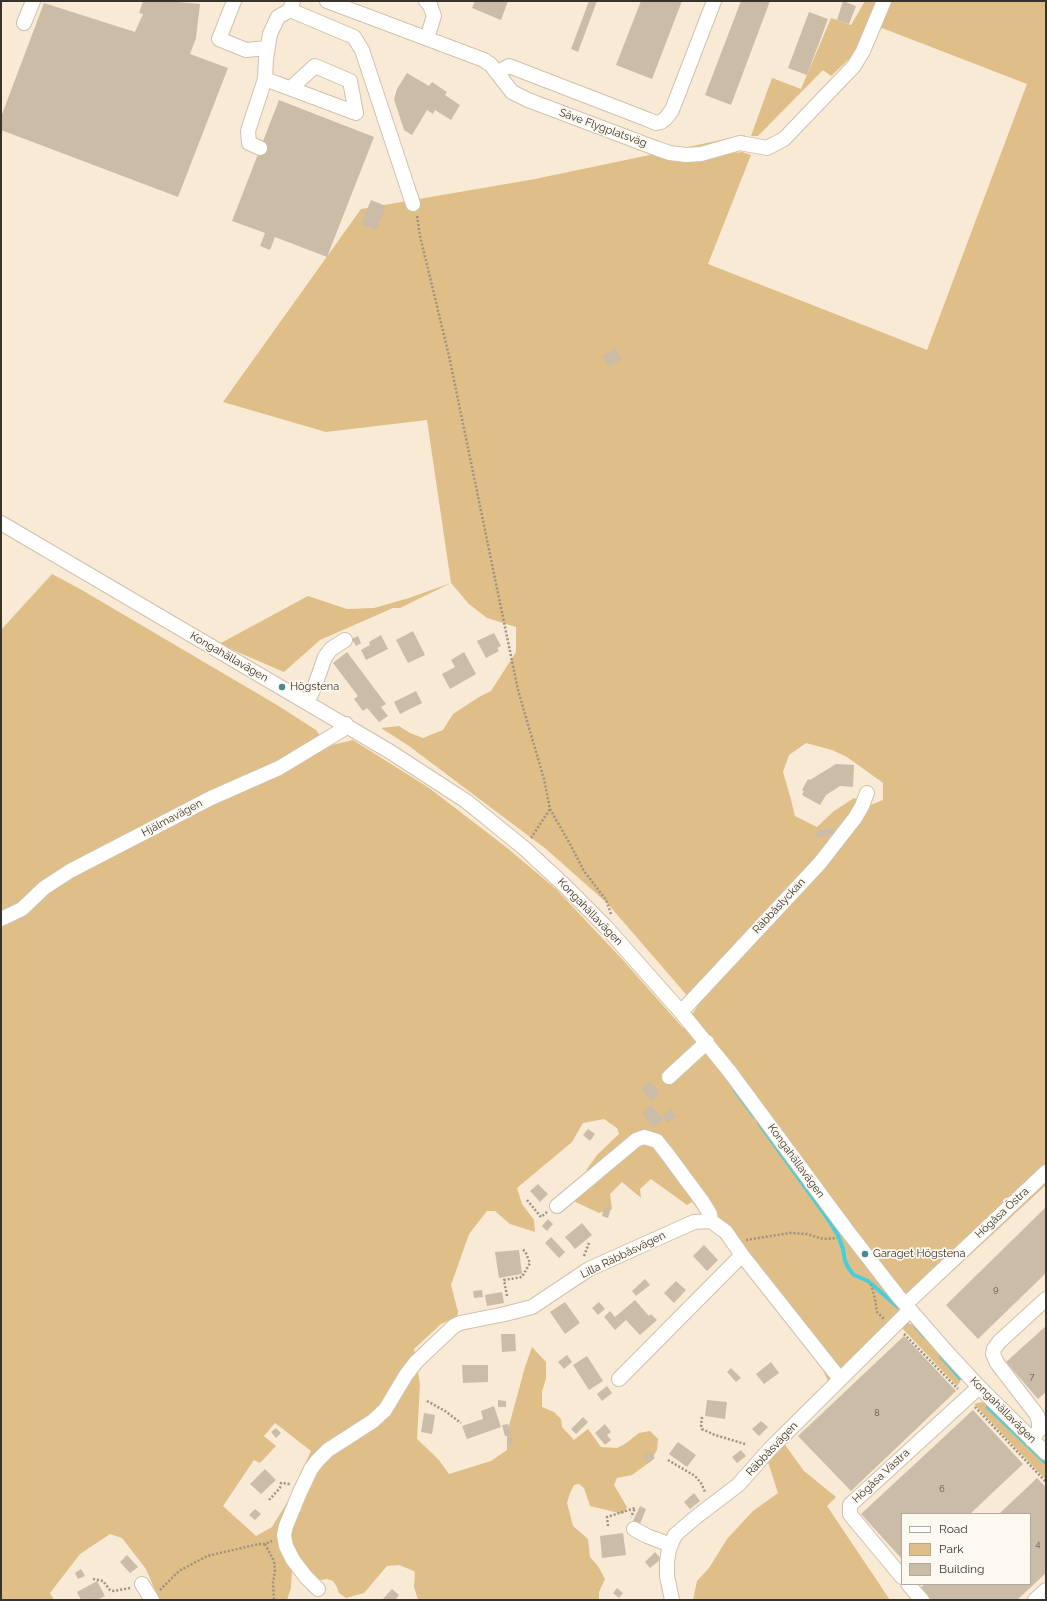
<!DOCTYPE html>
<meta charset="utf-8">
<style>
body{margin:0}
#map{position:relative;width:1047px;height:1601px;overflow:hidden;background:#f8ead5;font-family:Raleway,sans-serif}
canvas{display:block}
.frame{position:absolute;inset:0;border:2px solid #38332b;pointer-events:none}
.legend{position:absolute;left:901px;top:1513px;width:130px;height:72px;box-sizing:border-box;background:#fef9f0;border:1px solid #afaaa1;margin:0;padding:5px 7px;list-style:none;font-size:12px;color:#38332b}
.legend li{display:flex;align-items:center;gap:8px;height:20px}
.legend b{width:20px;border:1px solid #afaaa1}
</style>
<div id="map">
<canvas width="1047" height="1601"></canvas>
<div class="frame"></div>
<ul class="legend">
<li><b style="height:5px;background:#fff"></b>Road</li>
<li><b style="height:11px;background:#e0be87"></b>Park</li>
<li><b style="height:11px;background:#cabca7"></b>Building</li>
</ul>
</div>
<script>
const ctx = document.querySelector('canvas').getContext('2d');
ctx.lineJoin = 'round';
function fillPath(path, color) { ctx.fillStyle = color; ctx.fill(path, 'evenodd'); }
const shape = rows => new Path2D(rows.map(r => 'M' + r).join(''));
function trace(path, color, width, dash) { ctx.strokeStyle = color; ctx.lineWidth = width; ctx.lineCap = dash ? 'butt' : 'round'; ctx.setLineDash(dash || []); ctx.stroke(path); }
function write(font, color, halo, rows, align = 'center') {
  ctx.font = font + ' Raleway,sans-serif'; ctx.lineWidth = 3.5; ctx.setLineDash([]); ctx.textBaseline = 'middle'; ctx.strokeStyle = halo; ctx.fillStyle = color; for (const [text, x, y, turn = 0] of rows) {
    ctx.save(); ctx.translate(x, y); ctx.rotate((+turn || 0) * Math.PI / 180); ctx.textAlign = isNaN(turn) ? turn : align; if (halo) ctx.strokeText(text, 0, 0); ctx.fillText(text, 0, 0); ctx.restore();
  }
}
const green = shape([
 [865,1,1046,1,1046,1185,931,1291,828,1381,819,1362,692,1202,687,1205,651,1179,640,1189,641,1198,622,1182,610,1194,612,1209,599,1213,569,1199,585,1178,587,1169,597,1155,619,1134,617,1128,604,1119,583,1123,572,1142,517,1188,522,1204,534,1220,535,1232,510,1224,495,1211,487,1211,469,1234,451,1285,458,1312,457,1317,441,1324,414,1349,420,1384,417,1439,439,1460,449,1474,491,1461,507,1450,507,1433,525,1367,532,1347,546,1362,546,1378,542,1392,542,1407,554,1412,561,1419,562,1427,574,1440,588,1429,601,1447,617,1448,625,1444,639,1433,650,1431,658,1439,657,1450,650,1462,632,1475,617,1478,614,1485,627,1507,623,1514,590,1506,584,1488,579,1484,574,1485,570,1493,567,1503,573,1526,588,1539,590,1557,598,1566,605,1579,599,1592,599,1600,418,1600,414,1587,415,1574,414,1571,399,1565,387,1566,364,1593,346,1598,339,1593,337,1587,333,1581,327,1579,321,1580,292,1570,291,1588,287,1600,159,1600,146,1569,122,1538,110,1534,80,1554,50,1593,54,1600,1,1600,1,630,52,574,80,589,277,705,316,730,328,746,353,740,429,788,506,847,556,889,622,959,683,1028,697,1007,607,903,546,849,409,746,381,728,399,726,410,733,423,738,443,730,453,714,479,697,491,691,516,652,516,627,487,618,469,604,451,583,400,608,393,608,320,640,284,672,219,644,308,596,347,609,374,608,409,598,451,583,427,420,326,432,223,402,361,209,535,179,745,135,736,153,742,152,751,155,708,264,927,350,1027,84,882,28,831,76,823,70,758,136,751,136,772,78,801,89,831,18,851,25],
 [806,743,832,750,847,757,883,783,883,800,870,805,854,798,834,811,817,827,795,816,790,796,783,772,789,755],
 [275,1423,311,1451,288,1501,272,1527,256,1536,223,1506,254,1460,260,1463,276,1446,264,1436],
 [905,1322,914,1325,961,1377,960,1382,957,1386,899,1325],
 [982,1402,986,1404,1046,1461,1046,1480,974,1404],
 [783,1442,804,1471,836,1497,827,1506,890,1600,693,1600,697,1581,709,1568,727,1539,753,1511,778,1493,768,1462]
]);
const stream = shape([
 [735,1090,754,1116],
 [759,1123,826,1216,838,1235,843,1249,845,1261,849,1269,854,1275,868,1281,898,1307],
 [916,1327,925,1337],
 [941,1356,960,1378],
 [988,1407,1046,1463]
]);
const building = shape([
 [143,1,168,1,200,4,196,38,190,54,228,68,178,197,1,130,1,117,44,3,135,32,143,14,139,13],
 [475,1,508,1,501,20,472,8],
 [589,1,597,1,578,52,571,49],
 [641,1,682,1,652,79,616,65],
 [741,1,770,1,731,105,705,95],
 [843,1,856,6,849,24,837,20],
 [809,12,828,19,807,75,788,68],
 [407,73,429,86,432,82,447,92,445,95,460,105,451,120,435,110,433,114,427,110,412,135,404,130,394,99,397,89],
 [279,100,374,137,327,257,275,237,270,250,260,246,265,233,232,221],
 [371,200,386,206,376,230,361,224],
 [615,348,622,359,609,367,602,356],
 [413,631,425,655,408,663,396,640],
 [494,633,501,646,497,648,499,651,486,658,477,641],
 [381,635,388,649,366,660,361,650,370,645,369,642],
 [358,636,361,643,356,646,352,639],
 [347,652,386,704,381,707,388,716,379,722,367,708,363,711,354,699,358,696,333,663],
 [464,652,476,674,450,689,442,674,455,667,451,660],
 [416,691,422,703,400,714,394,702],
 [836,764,854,765,853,787,840,786,826,795,820,805,802,795,804,791,802,790,808,779,810,780],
 [833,828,834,834,816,838,815,832],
 [650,1081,660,1093,651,1101,641,1089],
 [651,1105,663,1119,654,1128,642,1113],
 [671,1109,676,1116,667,1123,662,1116],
 [588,1129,595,1134,590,1141,583,1135],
 [538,1184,548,1194,540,1202,530,1191],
 [604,1207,611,1208,608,1218,602,1216],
 [1046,1207,1046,1273,978,1339,946,1305],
 [548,1219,553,1224,547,1231,542,1226],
 [582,1223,592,1235,575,1249,565,1237],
 [551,1237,565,1252,559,1258,545,1243],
 [704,1245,718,1260,707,1271,693,1256],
 [519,1250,522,1274,499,1278,495,1252],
 [645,1279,650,1285,636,1296,632,1291],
 [676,1281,686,1290,674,1303,664,1293],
 [482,1290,483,1297,474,1298,473,1291],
 [502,1292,504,1303,487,1306,485,1295],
 [635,1300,649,1316,651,1314,657,1320,640,1335,626,1320,615,1330,604,1317,610,1311,615,1317],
 [565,1302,580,1323,565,1334,550,1312],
 [599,1302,605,1309,598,1315,592,1308],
 [1046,1326,1046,1392,1038,1399,1006,1362],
 [501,1334,515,1334,516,1351,502,1352],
 [904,1336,956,1391,851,1491,798,1436],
 [567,1355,572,1362,564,1369,558,1362],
 [587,1356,603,1381,589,1390,573,1365],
 [771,1362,779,1373,764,1384,756,1374],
 [462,1365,488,1365,488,1382,463,1383],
 [731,1368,741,1378,736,1382,727,1372],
 [607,1386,612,1393,602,1401,597,1394],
 [498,1400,506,1401,506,1407,498,1407],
 [707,1400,727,1402,725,1419,705,1416],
 [494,1406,501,1427,467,1439,462,1426,483,1419,481,1411],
 [973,1410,1023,1464,970,1514,902,1514,902,1559,861,1514],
 [424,1413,435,1415,432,1434,421,1432],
 [583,1417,588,1422,576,1434,571,1429],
 [761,1421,768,1427,759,1436,752,1429],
 [508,1424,511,1435,505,1436,502,1425],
 [605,1424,611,1432,607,1435,611,1440,605,1445,595,1433],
 [276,1428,281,1433,276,1438,271,1432],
 [512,1437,513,1445,508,1446,507,1438],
 [678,1442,696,1455,687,1467,669,1454],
 [741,1450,746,1456,737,1463,732,1457],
 [650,1451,655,1458,649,1463,643,1457],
 [265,1469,276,1480,261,1494,250,1484],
 [1037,1478,1046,1487,1046,1573,1017,1600,931,1600,920,1588,925,1584,1030,1584,1030,1514,999,1514],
 [694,1493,700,1501,690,1509,684,1502],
 [640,1506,646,1509,640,1524,633,1521],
 [255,1509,261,1514,255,1520,249,1515],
 [623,1533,626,1555,602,1558,600,1536],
 [655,1552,661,1559,650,1568,645,1562],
 [127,1555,138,1567,130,1573,120,1562],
 [81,1569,85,1576,78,1579,75,1573],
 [97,1581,105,1596,97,1600,81,1600,77,1592],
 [617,1588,623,1593,619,1598,613,1593],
 [392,1589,399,1595,395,1600,382,1600]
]);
const path = shape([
 [417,216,420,236,449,356,518,690,544,779,550,809,570,844,584,871,606,900,611,914],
 [531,838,550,809],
 [527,1200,541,1217,547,1212],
 [746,1240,790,1233,807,1234,823,1239,837,1238],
 [584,1256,589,1243],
 [871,1284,875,1299,877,1312,884,1319],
 [507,1296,504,1280,522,1277,530,1263,525,1251,521,1249],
 [904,1334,958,1389],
 [427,1401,445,1411,461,1423],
 [975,1407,1046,1482],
 [702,1417,701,1425,702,1429,715,1435,745,1444],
 [668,1460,695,1476,701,1483,705,1492],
 [269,1500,280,1488,281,1483,290,1484],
 [608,1526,607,1517,635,1508,631,1517],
 [265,1544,274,1561,275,1571,273,1583,274,1600],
 [93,1579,103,1581,110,1590,114,1591,130,1588],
 [160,1590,179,1571,207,1556,259,1544,265,1544,272,1541]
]);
const minor = shape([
 [234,1,219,39,246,50,267,48],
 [293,1,290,10,354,37,362,50,413,204],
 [327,1,484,60,491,65,512,92,528,100,658,149,670,153,686,155,701,154,740,143,767,148,784,139,854,66,863,51,884,1],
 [426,1,430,5,434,16,427,38],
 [290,10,278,17,270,34,266,59,265,79,356,113,350,81,315,66,291,88],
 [24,23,33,1],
 [497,73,509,66,649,120,656,123,661,122,666,118,672,110,714,1],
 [260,148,249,143,248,131,265,79],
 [1,523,389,751,466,801,524,848,563,884,605,926,681,1012,730,1072,846,1229,898,1296,945,1350,979,1387,1046,1453],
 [307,702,314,688,325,657,331,649,345,640],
 [1,919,22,909,44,888,70,871,211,798,279,768,342,730,346,724],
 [681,1012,820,863,855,818,862,806,867,793],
 [669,1077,707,1042],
 [557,1206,636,1140,644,1137,657,1141,665,1151,702,1201,710,1214,711,1221],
 [906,1304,1046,1172],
 [619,1379,742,1255],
 [1032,1440,1039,1430,1039,1422,1037,1415,997,1363,993,1354,994,1349,999,1342,1046,1299],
 [634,1529,647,1536,671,1545],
 [902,1577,853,1518,850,1514,850,1505,979,1387],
 [142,1584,152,1600],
 [908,1584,922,1600],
 [318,1589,306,1577,293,1560,286,1546,284,1535,286,1526,300,1492,311,1469,317,1461,328,1450,373,1421,385,1410,406,1375,416,1362,454,1326,460,1323,505,1314,532,1307,589,1269,694,1222,711,1221,726,1232,742,1255,840,1379],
 [672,1600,667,1576,667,1562,669,1549,675,1535,696,1517,738,1485,770,1449,910,1310],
 [1035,1600,1046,1590]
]);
const markers = [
 [282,687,4,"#448b95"],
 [865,1254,4,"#448b95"]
];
const numberNames = [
 ["9",996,1289],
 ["7",1032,1377],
 ["8",877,1413],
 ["6",942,1489],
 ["4",1038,1544]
];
const streetNames = [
 ["Säve Flygplatsväg",603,128,20],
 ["Kongahällavägen",229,657,30],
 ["Hjälmavägen",172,818,-28],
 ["Räbbåslyckan",779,906,-47],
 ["Kongahällavägen",590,912,46],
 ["Kongahällavägen",796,1161,54],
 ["Högåsa Östra",1002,1213,-43],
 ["Lilla Räbbåsvägen",623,1255,-26],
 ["Kongahällavägen",1003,1410,45],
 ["Räbbåsvägen",772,1449,-47],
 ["Högåsa Västra",881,1476,-43]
];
const poiNames = [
 ["Högstena",290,687],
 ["Garaget Högstena",873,1254]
];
fillPath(green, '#e0be87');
trace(stream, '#44cee0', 4);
fillPath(building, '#cabca7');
trace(minor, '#cfc2ad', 16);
trace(path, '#9c9283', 2.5, [2, 2]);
trace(minor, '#fff', 14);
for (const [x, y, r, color] of markers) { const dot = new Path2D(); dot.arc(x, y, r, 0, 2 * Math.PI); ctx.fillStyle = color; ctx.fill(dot); trace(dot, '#fef9f0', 1.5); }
write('9px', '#5c554a', null, numberNames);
write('11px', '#38332b', '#fef9f0', streetNames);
write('11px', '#38332b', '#fef9f0', poiNames, 'left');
</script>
